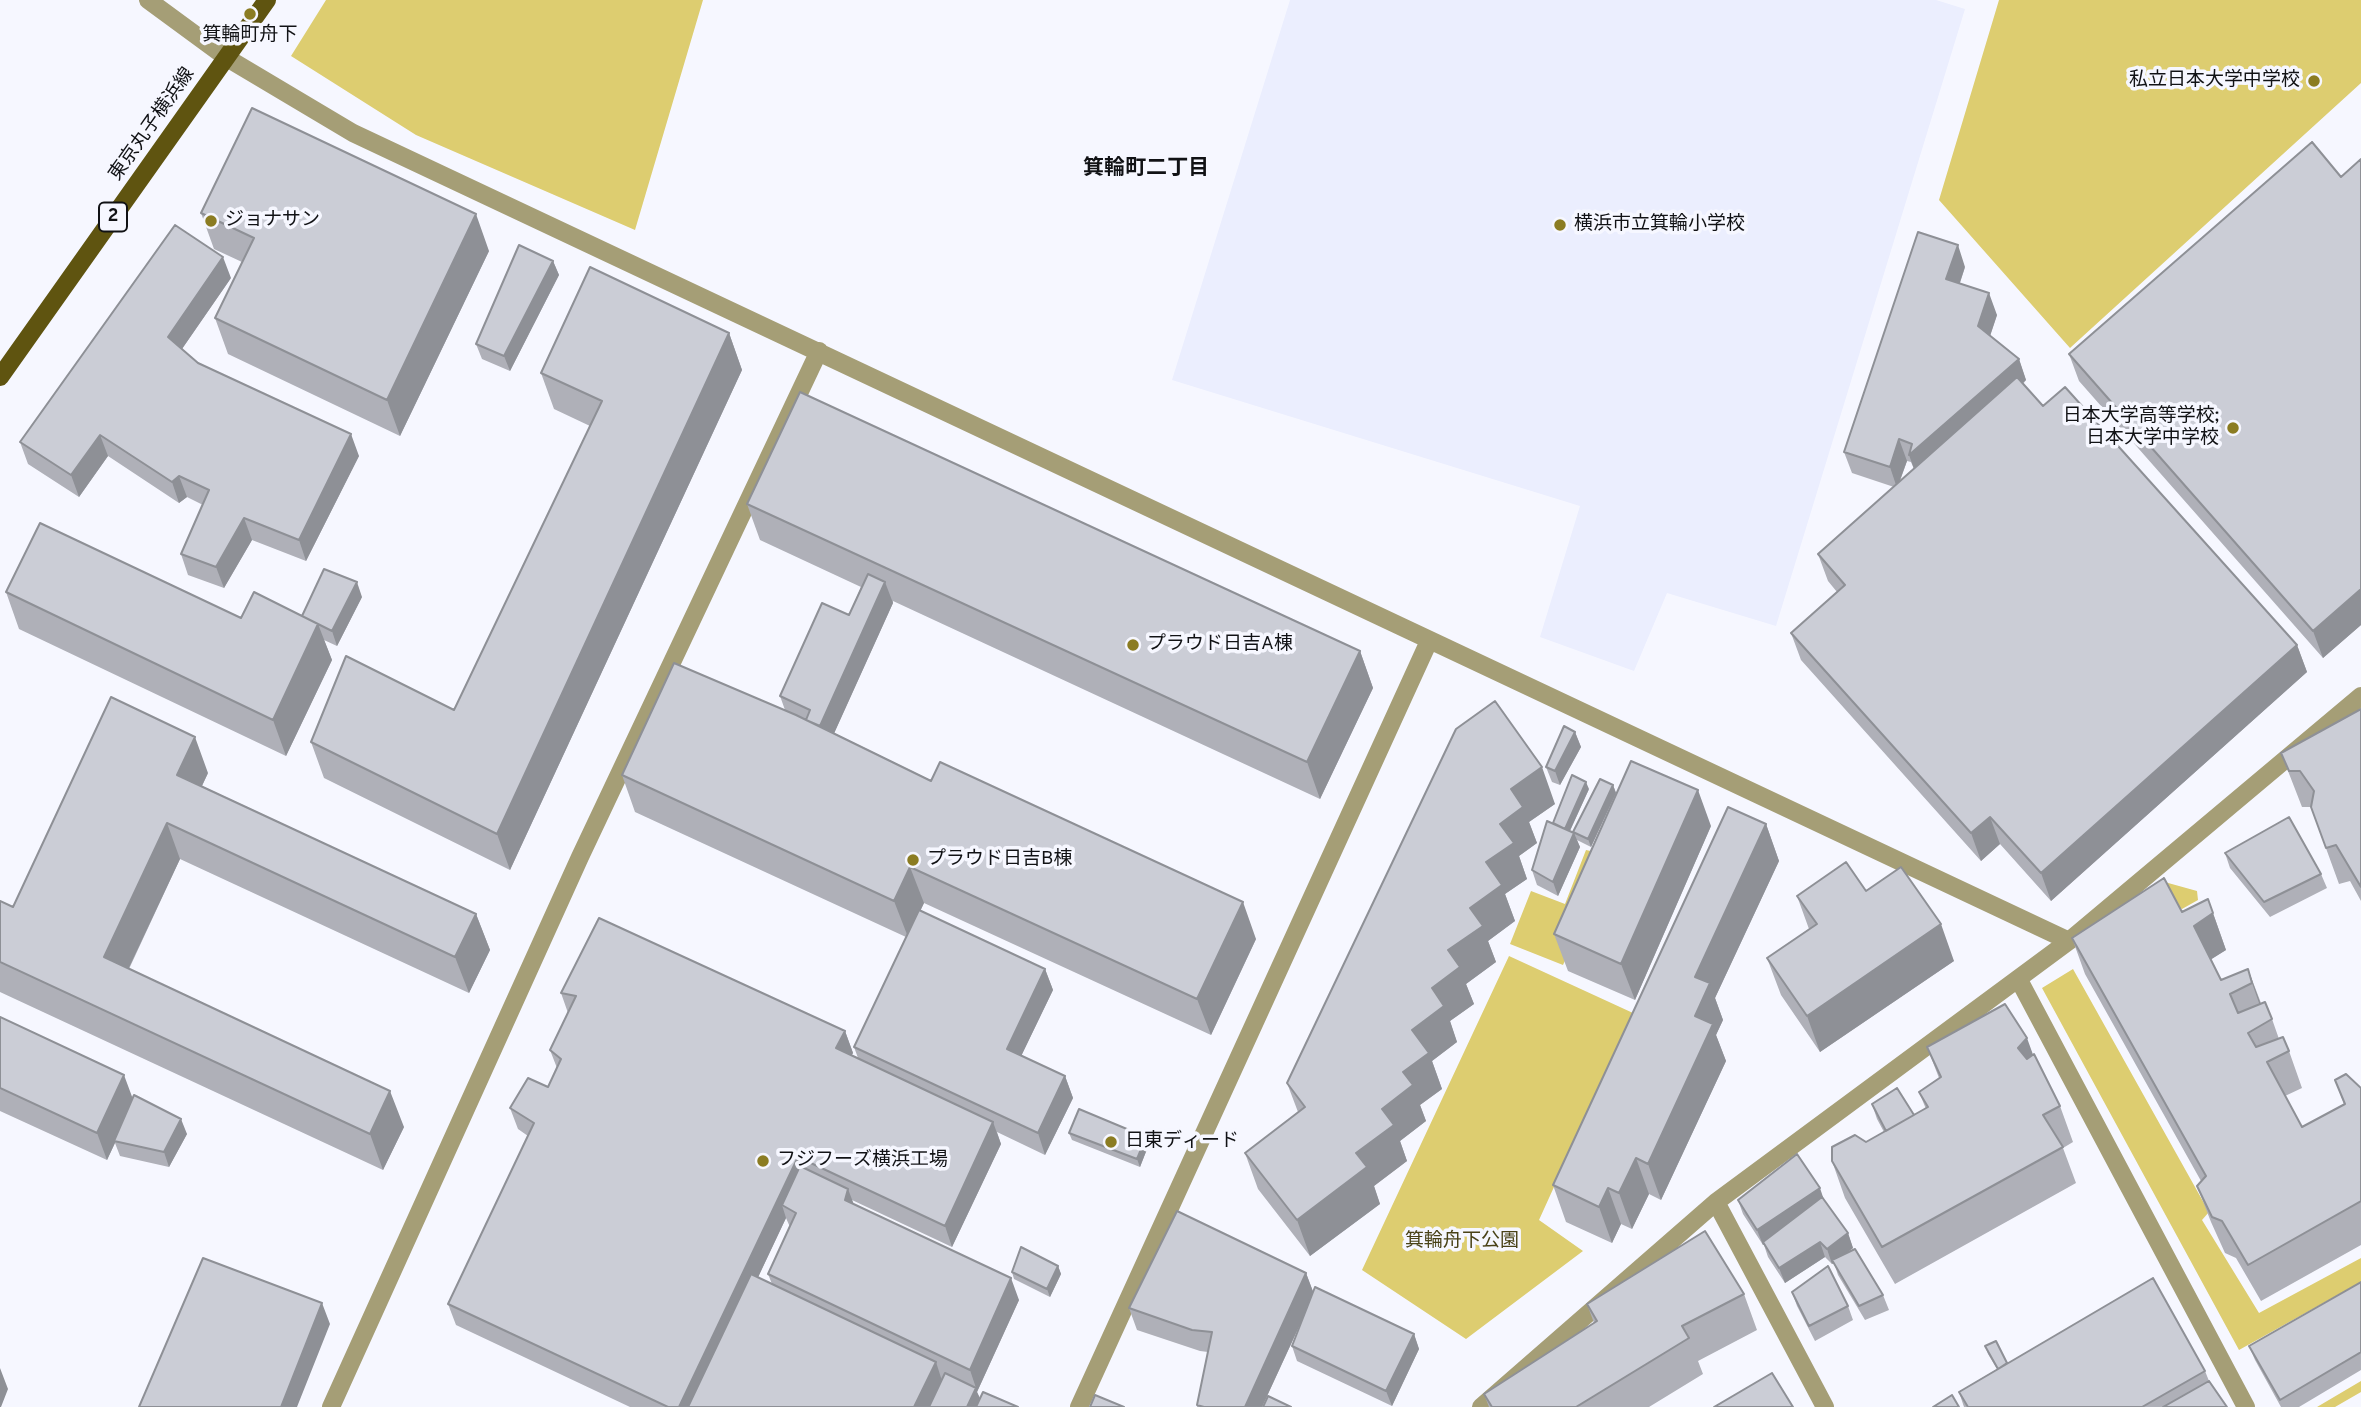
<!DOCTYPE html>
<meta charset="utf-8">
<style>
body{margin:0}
canvas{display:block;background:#f6f7ff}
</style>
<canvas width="2361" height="1407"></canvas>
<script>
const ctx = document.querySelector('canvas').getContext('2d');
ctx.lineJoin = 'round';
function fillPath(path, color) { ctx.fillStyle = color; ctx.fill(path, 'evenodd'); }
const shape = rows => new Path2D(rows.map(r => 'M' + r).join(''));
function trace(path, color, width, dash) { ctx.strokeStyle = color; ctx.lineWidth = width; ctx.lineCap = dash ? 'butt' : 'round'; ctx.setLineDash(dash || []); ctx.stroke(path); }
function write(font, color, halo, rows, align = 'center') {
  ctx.font = font + ' Overpass,"Noto Sans JP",sans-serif'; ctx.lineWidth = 7; ctx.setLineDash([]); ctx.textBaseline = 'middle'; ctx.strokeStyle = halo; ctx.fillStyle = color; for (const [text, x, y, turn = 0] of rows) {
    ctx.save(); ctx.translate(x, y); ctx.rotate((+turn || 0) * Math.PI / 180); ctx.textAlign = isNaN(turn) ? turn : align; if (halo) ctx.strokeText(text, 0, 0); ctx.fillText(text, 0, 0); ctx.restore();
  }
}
const built = shape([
 [1290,0,1936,0,1965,9,1776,626,1667,593,1634,671,1540,637,1580,506,1172,380]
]);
const green = shape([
 [326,0,703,0,635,230,416,135,291,56],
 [1999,0,2361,0,2361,83,2070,348,1939,200],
 [1632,812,1563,965,1510,944,1531,891,1565,904,1586,850,1595,852],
 [2161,881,2197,891,2198,900,2182,909,2170,904],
 [1509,956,1633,1013,1539,1220,1583,1251,1466,1339,1362,1270],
 [2073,969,2209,1212,2202,1220,2259,1313,2361,1258,2361,1282,2239,1350,2042,988],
 [2361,1381,2361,1392,2335,1407,2317,1407]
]);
const minor = shape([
 [148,0,227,58,353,133,2069,941],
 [2019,980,2246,1407],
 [1716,1202,1825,1407],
 [331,1407,580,857,819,351],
 [1079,1407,1429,641],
 [1481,1407,1716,1202,2069,941,2361,696]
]);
const major = shape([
 [0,377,267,0]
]);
const wall = shape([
 [2361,159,2361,625,2323,658,2079,381,2069,354,2341,177],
 [201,213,489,251,400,436,228,354,215,318,242,262,214,249],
 [553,261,559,275,510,371,482,359,476,344],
 [1965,267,1960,283,1997,315,1990,336,2019,359,2026,380,2023,384,2043,406,2297,645,2307,672,2051,901,2000,844,1981,861,1801,660,1791,633,1837,592,1828,581,1818,554,1894,487,1852,473,1844,452],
 [1907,461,1911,462,1914,469,1900,481],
 [231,278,182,349,198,363,359,456,306,561,252,540,224,588,188,575,181,554,203,505,187,497,179,503,108,456,79,497,28,464,20,442],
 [729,333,742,370,510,870,324,778,311,742,454,710,590,426,554,409,541,373],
 [747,504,1360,651,1373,688,1320,799,893,601,893,603,834,733,1256,939,1211,1035,924,903,920,911,1045,969,1053,990,1021,1056,1065,1076,1073,1098,1045,1155,997,1132,1001,1144,952,1247,852,1200,853,1204,1019,1300,977,1392,980,1398,1018,1407,630,1407,456,1325,448,1304,528,1136,518,1129,510,1108,548,1087,557,1068,550,1050,568,1013,561,993,845,1031,853,1053,851,1055,858,1058,854,1047,906,937,635,812,622,775,785,710,780,696,849,615,861,587,760,540],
 [786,1218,790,1227,768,1274,772,1284,758,1277],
 [6,592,241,618,302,616,362,597,337,646,324,640,332,660,286,756,19,629],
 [2361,709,2361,901,2350,881,2339,884,2311,807,2302,807,2281,753],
 [1456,729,1555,804,1529,822,1537,843,1519,856,1527,879,1505,894,1515,921,1488,941,1496,962,1466,984,1474,1004,1450,1021,1457,1042,1432,1061,1442,1089,1420,1105,1426,1121,1400,1141,1407,1161,1374,1186,1380,1204,1310,1256,1258,1189,1245,1153,1298,1112,1287,1083],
 [1575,732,1581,747,1560,785,1552,782,1546,767],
 [208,773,202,786,476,914,490,950,469,993,180,859,129,969,404,1127,383,1170,0,992,0,901,13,907],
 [1613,785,1616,793,1591,847,1577,840,1580,847,1558,896,1537,885,1532,870,1553,823,1589,789,1570,831,1573,832],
 [1766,824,1779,861,1715,998,1723,1020,1716,1035,1726,1061,1661,1200,1649,1194,1632,1229,1621,1224,1612,1243,1566,1222,1553,1185],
 [1711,826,1635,1000,1568,971,1554,934],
 [2225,853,2321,874,2327,888,2270,917,2230,868],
 [1866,891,1954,961,1820,1052,1781,995,1767,958,1809,929,1797,896],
 [2208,899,2226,950,2211,959,2221,980,2248,969,2261,1003,2272,1019,2279,1039,2289,1051,2302,1088,2285,1096,2302,1127,2344,1104,2335,1080,2361,1088,2361,1245,2261,1301,2236,1258,2225,1253,2211,1222,2197,1186,2201,1181,2085,974,2072,938,2182,912],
 [0,1017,133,1098,187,1134,169,1167,120,1156,115,1143,107,1160,0,1111],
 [1927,1047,2033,1055,2060,1106,2073,1142,2063,1148,2076,1183,1895,1284,1845,1198,1832,1161,1884,1132,1877,1119,1872,1104,1914,1115,1926,1109,1919,1092,1939,1078],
 [1069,1133,1149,1144,1140,1167,1072,1140],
 [1738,1200,1825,1201,1848,1233,1853,1248,1848,1252,1883,1295,1889,1310,1865,1320,1838,1275,1834,1263,1832,1264,1825,1257,1785,1283,1768,1257,1764,1245,1763,1245,1743,1214],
 [1058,1266,1061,1274,1050,1297,1014,1279,1012,1272],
 [1306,1273,1313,1292,1414,1334,1419,1349,1392,1406,1297,1361,1292,1346,1304,1316,1262,1407,1197,1407,1208,1352,1200,1351,1137,1330,1129,1308],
 [2361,1282,2361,1370,2299,1407,2281,1407,2255,1360,2249,1346],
 [1792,1292,1848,1306,1853,1320,1815,1341,1797,1306],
 [1744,1294,1757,1330,1698,1361,1703,1374,1649,1407,1489,1407,1484,1394,1594,1323,1587,1304],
 [1985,1346,2007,1363,2205,1371,2209,1381,2227,1407,1964,1407,1959,1392,1997,1369,1988,1354]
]);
const shadedWall = shape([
 [476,214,489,251,400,436,387,400],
 [1958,245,1965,267,1954,300,1946,279],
 [223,257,231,278,175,359,168,337],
 [553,261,559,275,510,371,504,356],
 [1989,293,1997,315,1986,348,1978,326],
 [729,333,742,370,510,870,497,834],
 [2019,359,2026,380,1917,477,1909,455],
 [351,434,359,456,306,561,299,540],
 [100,435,108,456,79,497,71,475],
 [1899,439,1907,461,1897,488,1890,467],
 [179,476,187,497,179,503,172,482],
 [244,518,252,540,224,588,216,567],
 [357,582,362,597,337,646,332,631],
 [885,582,893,603,823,758,815,736],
 [2361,589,2361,625,2323,658,2313,631],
 [318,624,332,660,286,756,273,720],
 [2297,645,2307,672,2051,901,2041,873],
 [1360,651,1373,688,1320,799,1307,762],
 [1575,732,1581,747,1560,785,1555,771],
 [195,737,208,773,190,811,177,775],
 [1542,767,1555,804,1529,822,1537,843,1519,856,1527,879,1505,894,1515,921,1488,941,1496,962,1466,984,1474,1004,1450,1021,1457,1042,1432,1061,1442,1089,1420,1105,1426,1121,1400,1141,1407,1161,1374,1186,1380,1204,1310,1256,1297,1220,1356,1153,1403,1072,1412,1030,1448,950,1470,908,1500,824,1511,789],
 [1586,782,1589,789,1567,837,1564,829],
 [1613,785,1616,793,1591,847,1588,839],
 [1698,790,1711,826,1635,1000,1621,964],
 [1990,817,2000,844,1981,861,1971,833],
 [167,823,180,859,117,993,104,957],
 [1766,824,1779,861,1715,998,1723,1020,1716,1035,1726,1061,1661,1200,1648,1164,1695,1016,1695,977],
 [1574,833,1580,847,1558,896,1553,882],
 [910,867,924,903,908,937,894,901],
 [2208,899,2226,950,2207,962,2194,926],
 [1243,902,1256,939,1211,1035,1197,999],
 [476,914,490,950,469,993,455,957],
 [1941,924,1954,961,1820,1052,1807,1016],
 [1045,969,1053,990,1014,1071,1007,1049],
 [2248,969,2261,1005,2265,1020,2252,983],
 [845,1031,853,1053,844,1069,836,1048],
 [2027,1038,2040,1074,2018,1048],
 [124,1075,134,1102,107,1160,97,1133],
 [1065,1076,1073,1098,1045,1155,1038,1133],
 [390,1091,404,1127,383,1170,370,1134],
 [181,1119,187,1134,169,1167,164,1152],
 [993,1122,1001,1144,952,1247,945,1226],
 [1146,1137,1149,1144,1140,1167,1137,1159],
 [798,1157,806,1178,782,1205,786,1218,697,1407,679,1407],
 [1636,1158,1649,1194,1632,1229,1619,1193],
 [1608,1188,1621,1224,1612,1243,1599,1207],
 [1820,1188,1825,1203,1763,1245,1757,1230],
 [848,1189,856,1210,845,1200],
 [1848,1233,1853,1248,1832,1264,1827,1249],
 [1820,1242,1825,1257,1785,1283,1779,1268],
 [1058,1266,1061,1274,1050,1297,1047,1289],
 [1306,1273,1314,1294,1262,1407,1245,1407],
 [1011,1278,1019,1300,977,1392,982,1403,979,1407,967,1407,976,1388,970,1370],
 [322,1303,330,1324,297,1407,281,1407],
 [1414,1334,1419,1349,1392,1406,1386,1391],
 [936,1362,943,1384,932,1407,914,1407],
 [0,1368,8,1389,1,1407,0,1407]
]);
const building = shape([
 [252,108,476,214,387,400,215,318,254,238,201,213,252,108],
 [2312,142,2341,177,2361,159,2361,589,2313,631,2069,354,2312,142],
 [175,225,223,257,168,337,198,363,351,434,299,540,244,518,216,567,181,554,209,490,179,476,172,482,100,435,71,475,20,442,175,225],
 [1918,232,1958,245,1946,279,1989,293,1978,326,2019,359,1909,455,1912,444,1899,439,1890,467,1844,452,1918,232],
 [519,245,553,261,504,356,476,344,519,245],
 [590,267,729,333,497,834,311,742,346,656,454,710,602,401,541,373,590,267],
 [2017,377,2043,406,2065,387,2297,645,2041,873,1990,817,1971,833,1791,633,1845,585,1818,554,2017,377],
 [800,392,1360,651,1307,762,747,504,800,392],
 [40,523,241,618,254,592,318,624,273,720,6,592,40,523],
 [324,569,357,582,332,631,302,616,324,569],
 [868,574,885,582,820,726,806,720,810,710,780,696,822,603,849,615,868,574],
 [674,663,796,715,931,781,940,762,1243,902,1197,999,910,867,894,901,622,775,674,663],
 [111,697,195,737,177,775,476,914,455,957,167,823,104,957,390,1091,370,1134,0,962,0,901,13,907,111,697],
 [1495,701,1542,767,1511,789,1523,807,1500,824,1514,843,1486,862,1502,885,1470,908,1483,926,1448,950,1460,967,1432,988,1444,1006,1412,1030,1429,1053,1403,1072,1413,1085,1382,1109,1394,1125,1356,1153,1367,1167,1297,1220,1245,1153,1305,1107,1287,1083,1456,729,1495,701],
 [2361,709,2361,887,2336,845,2326,848,2311,807,2314,791,2300,771,2289,771,2281,753,2361,709],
 [1564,726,1575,732,1555,771,1546,767,1564,726],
 [1631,761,1698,790,1621,964,1554,934,1631,761],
 [1572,775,1586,782,1565,829,1553,823,1572,775],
 [1600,779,1613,785,1588,839,1573,832,1600,779],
 [1728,807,1766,824,1695,977,1710,983,1695,1016,1713,1024,1648,1164,1636,1158,1619,1193,1608,1188,1599,1207,1553,1185,1728,807],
 [2289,817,2321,874,2264,902,2225,853,2289,817],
 [1547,821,1574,833,1553,882,1532,870,1547,821],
 [1846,862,1866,891,1901,867,1941,924,1807,1016,1767,958,1817,924,1797,896,1846,862],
 [2164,878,2182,912,2208,899,2213,913,2194,926,2221,980,2248,969,2252,983,2230,994,2238,1013,2265,1002,2272,1019,2248,1033,2256,1047,2283,1037,2289,1051,2267,1062,2302,1127,2345,1104,2335,1080,2346,1074,2361,1088,2361,1201,2248,1265,2222,1221,2212,1217,2197,1186,2206,1176,2072,938,2164,878],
 [919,910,1045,969,1007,1049,1065,1076,1038,1133,854,1047,919,910],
 [599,918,845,1031,836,1048,993,1122,945,1226,798,1157,679,1407,668,1407,448,1304,534,1123,510,1108,528,1078,548,1087,561,1059,550,1050,576,996,561,993,599,918],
 [2005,1004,2027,1038,2018,1048,2027,1059,2034,1054,2060,1106,2043,1115,2063,1147,1882,1247,1832,1161,1832,1147,1855,1135,1866,1142,1928,1107,1919,1092,1941,1077,1927,1047,2005,1004],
 [0,1017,124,1075,97,1133,0,1088,0,1017],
 [1897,1088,1914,1115,1886,1131,1872,1104,1897,1088],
 [134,1095,181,1119,164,1152,114,1141,134,1095],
 [1079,1109,1146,1137,1137,1159,1069,1133,1079,1109],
 [1797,1154,1820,1188,1757,1230,1738,1200,1797,1154],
 [800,1166,848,1189,845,1200,1011,1278,970,1370,768,1274,796,1213,782,1205,800,1166],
 [1822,1197,1848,1233,1827,1249,1820,1242,1779,1268,1763,1242,1822,1197],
 [1177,1211,1306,1273,1245,1407,1204,1407,1197,1405,1212,1332,1192,1330,1129,1308,1177,1211],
 [1705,1231,1744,1294,1682,1326,1689,1338,1576,1407,1492,1407,1484,1394,1597,1321,1587,1304,1705,1231],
 [1021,1247,1058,1266,1047,1289,1012,1272,1021,1247],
 [1855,1249,1883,1295,1859,1306,1832,1260,1855,1249],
 [203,1258,322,1303,281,1407,139,1407,203,1258],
 [1828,1266,1848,1306,1809,1326,1792,1292,1828,1266],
 [751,1274,936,1362,914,1407,688,1407,751,1274],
 [2153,1278,2205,1371,2142,1407,1968,1407,1959,1392,2153,1278],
 [2361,1282,2361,1352,2280,1400,2249,1346,2361,1282],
 [1315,1287,1414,1334,1386,1391,1292,1346,1315,1287],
 [1996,1341,2007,1363,1998,1369,1985,1346,1996,1341],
 [945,1373,976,1388,967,1407,929,1407,945,1373],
 [1772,1373,1793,1407,1714,1407,1772,1373],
 [2209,1381,2227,1407,2163,1407,2209,1381],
 [983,1392,1018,1407,976,1407,983,1392],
 [1095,1395,1124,1407,1090,1407,1095,1395],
 [1952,1395,1959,1407,1933,1407,1952,1395],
 [1268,1396,1291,1407,1263,1407,1268,1396]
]);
const markers = [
 [250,14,7,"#8b7c22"],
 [2314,81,7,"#8b7c22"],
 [211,221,7,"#8b7c22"],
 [1560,225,7,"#8b7c22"],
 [2233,428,7,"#8b7c22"],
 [1133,645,7,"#8b7c22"],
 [913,860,7,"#8b7c22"],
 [1111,1142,7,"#8b7c22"],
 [763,1161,7,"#8b7c22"]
];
const shields = [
 [113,217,28]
];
const shieldNames = [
 ["2",113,217]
];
const poiNames = [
 ["箕輪町舟下",250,36,"center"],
 ["私立日本大学中学校",2300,81,"right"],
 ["ジョナサン",225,221],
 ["横浜市立箕輪小学校",1574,225],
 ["日本大学高等学校;",2219,417,"right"],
 ["日本大学中学校",2219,439,"right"],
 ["プラウド日吉A棟",1147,645],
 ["プラウド日吉B棟",927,860],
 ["日東ディード",1125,1142],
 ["フジフーズ横浜工場",777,1161]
];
const streetNames = [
 ["東京丸子横浜線",153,125,-55]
];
const parkNames = [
 ["箕輪舟下公園",1462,1242]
];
const neighbourhoodNames = [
 ["箕輪町二丁目",1146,170]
];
fillPath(built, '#ebeefe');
fillPath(green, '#ddcd70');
trace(minor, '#a59e76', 18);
trace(major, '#5f5410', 18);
fillPath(wall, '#afb0b8');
fillPath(shadedWall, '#8e9096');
fillPath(building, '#cbcdd6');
trace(building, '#8e9096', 2);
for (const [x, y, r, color] of markers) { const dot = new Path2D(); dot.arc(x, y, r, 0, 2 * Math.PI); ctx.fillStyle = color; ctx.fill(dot); trace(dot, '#f6f7ff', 2.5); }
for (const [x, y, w] of shields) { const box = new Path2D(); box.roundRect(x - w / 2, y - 14.5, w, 29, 5); ctx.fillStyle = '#f6f7ff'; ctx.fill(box); trace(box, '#111215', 2); }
write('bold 18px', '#111215', null, shieldNames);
write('19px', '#111215', '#f6f7ff', poiNames, 'left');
write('19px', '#111215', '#f6f7ff', streetNames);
write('19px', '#494217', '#f6f7ff', parkNames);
write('bold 21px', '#111215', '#f6f7ff', neighbourhoodNames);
</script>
